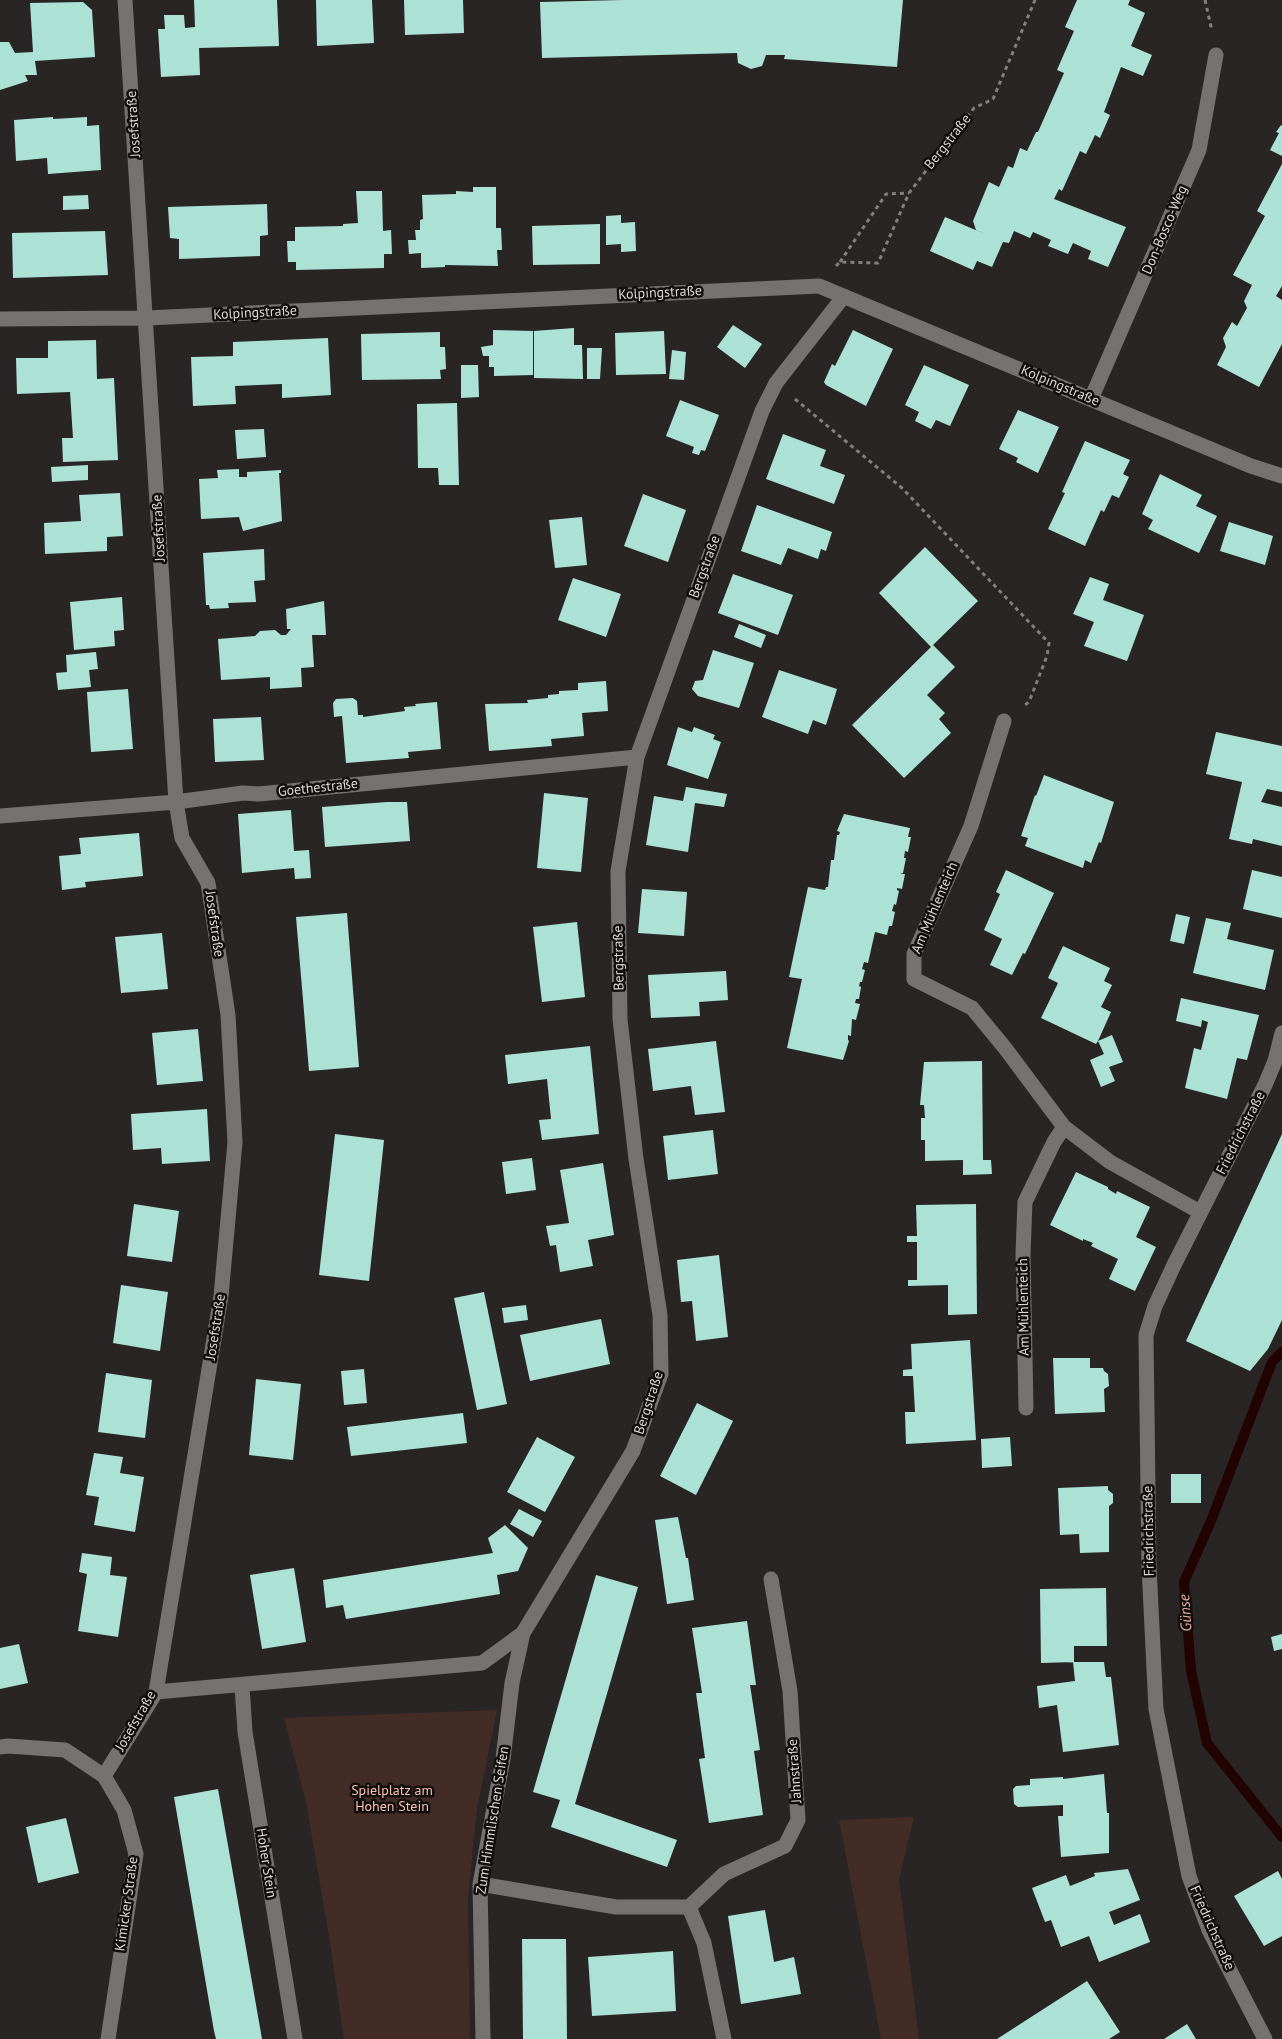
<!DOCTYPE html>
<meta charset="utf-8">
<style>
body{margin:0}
canvas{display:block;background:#292524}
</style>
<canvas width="1282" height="2039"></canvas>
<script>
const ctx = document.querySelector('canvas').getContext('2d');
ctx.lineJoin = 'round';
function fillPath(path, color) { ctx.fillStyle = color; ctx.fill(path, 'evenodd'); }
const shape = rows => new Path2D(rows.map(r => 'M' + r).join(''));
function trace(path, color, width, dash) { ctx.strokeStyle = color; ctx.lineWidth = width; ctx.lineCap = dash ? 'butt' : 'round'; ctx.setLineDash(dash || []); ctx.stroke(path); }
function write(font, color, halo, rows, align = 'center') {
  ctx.font = font + ' "PT Sans",sans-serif'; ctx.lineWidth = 5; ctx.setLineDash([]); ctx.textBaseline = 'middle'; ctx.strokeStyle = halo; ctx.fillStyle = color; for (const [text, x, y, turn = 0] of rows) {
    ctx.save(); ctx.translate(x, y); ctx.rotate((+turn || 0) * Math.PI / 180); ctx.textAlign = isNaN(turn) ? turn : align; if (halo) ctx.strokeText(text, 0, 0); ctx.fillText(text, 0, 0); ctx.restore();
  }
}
const green = shape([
 [497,1710,477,1809,468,1897,470,2039,344,2039,330,1942,306,1802,284,1718],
 [914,1817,899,1879,919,2039,881,2039,839,1820]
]);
const stream = shape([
 [1282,1352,1272,1362,1211,1521,1184,1582,1191,1671,1207,1743,1282,1837]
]);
const building = shape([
 [194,0,277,0,279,46,199,48,200,75,161,77,158,29,165,29,164,15,184,15,185,28,195,27],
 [316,0,372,0,374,43,317,46],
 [404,0,463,0,464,33,405,35],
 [622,0,903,0,897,67,784,59,785,55,766,55,762,66,751,69,738,63,737,53,542,58,540,2],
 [1077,0,1130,0,1128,5,1145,13,1131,46,1152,55,1143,76,1121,67,1104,112,1110,115,1100,138,1095,135,1086,154,1080,151,1062,191,1059,189,1054,199,1126,227,1108,267,1088,259,1091,251,1073,243,1068,254,1048,246,1051,240,1033,232,1030,238,1014,231,1009,243,1003,242,992,267,977,261,973,270,930,251,945,217,985,234,976,230,973,221,989,182,999,187,1008,166,1013,168,1020,148,1027,151,1036,132,1038,132,1064,73,1057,70,1074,31,1065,27],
 [83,2,92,10,95,57,35,61,37,75,25,75,28,81,0,90,0,42,9,42,15,53,33,52,30,3],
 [53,117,53,119,87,117,87,126,99,125,101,170,48,174,47,158,16,161,14,120],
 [1281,125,1282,126,1282,156,1270,150,1279,133,1276,132],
 [1282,164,1282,286,1276,296,1282,300,1282,344,1259,387,1217,365,1226,347,1223,338,1232,322,1237,326,1247,308,1244,301,1252,285,1233,275,1265,216,1257,211],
 [473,187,496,187,496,228,501,228,502,250,497,250,498,266,445,265,445,267,421,268,421,253,409,254,408,240,416,240,415,230,420,230,420,220,423,219,422,195,456,194,456,191,473,192],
 [356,191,382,191,383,231,391,230,392,254,384,254,384,268,296,270,296,262,288,262,287,241,295,241,295,227,343,226,343,224,358,223],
 [88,195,89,209,63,210,63,196],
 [267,204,268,235,260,236,260,256,179,259,179,239,170,238,168,207],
 [621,215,621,223,635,222,636,251,621,252,621,244,606,245,606,216],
 [600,224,600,264,533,265,532,226],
 [105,231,108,275,13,278,12,233],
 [733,325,762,344,745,368,717,347],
 [574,328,574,345,582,345,583,379,534,378,534,331],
 [493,330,533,331,533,375,494,376,494,367,489,367,489,356,483,356,481,347,493,345],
 [853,330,893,349,866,406,826,385,824,382,832,364,835,366],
 [664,331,666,374,616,375,615,333],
 [440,332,440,347,445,347,446,369,440,370,441,379,362,380,361,334],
 [328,338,331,395,282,398,282,384,235,386,236,404,193,406,191,357,233,356,233,342],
 [96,340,97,379,114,378,118,460,63,462,62,438,73,438,70,392,17,394,16,358,48,358,48,341],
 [587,348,602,348,600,379,587,379],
 [672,350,686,352,684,380,669,379],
 [461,365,478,365,479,397,461,398],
 [924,365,969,385,950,426,936,420,931,429,915,421,919,412,905,405],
 [680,400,719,415,705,451,701,450,699,455,692,453,694,447,666,436],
 [457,403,459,485,439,485,438,468,418,468,417,404],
 [1018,410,1059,427,1038,473,1016,462,1018,458,999,449],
 [264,429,266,457,237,459,235,430],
 [783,434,826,450,820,466,845,475,834,504,766,479],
 [1085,441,1130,460,1123,474,1129,477,1119,498,1112,495,1104,512,1101,510,1085,546,1048,529,1065,493,1062,492],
 [88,465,88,480,52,482,51,467],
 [239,469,239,477,247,477,247,472,281,470,281,473,279,473,282,521,243,531,239,517,201,519,199,479,218,478,217,470],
 [1160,474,1202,495,1196,506,1217,516,1199,553,1148,529,1153,520,1142,514],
 [120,493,123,536,107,537,107,551,45,554,44,523,81,521,79,495],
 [643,494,686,510,668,562,624,546],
 [757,505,832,532,826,551,821,549,818,559,788,548,781,565,741,551],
 [582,517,587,565,555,568,549,520],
 [1229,522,1273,536,1265,565,1220,551],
 [925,547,978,601,933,645,955,667,927,695,945,713,939,719,951,733,904,778,852,725,931,647,879,593],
 [264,549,265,580,254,581,256,602,228,603,229,608,210,609,209,605,206,605,203,553],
 [733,574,793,595,778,635,718,613],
 [1090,577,1109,584,1103,600,1144,615,1127,661,1084,646,1094,622,1073,614],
 [573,578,621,594,606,637,558,620],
 [122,597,124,630,114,631,115,646,74,650,70,602],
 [324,601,326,635,312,635,314,667,301,668,302,687,270,689,270,677,221,680,218,639,255,636,260,631,275,630,281,635,286,635,291,629,287,629,286,609],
 [739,624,766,635,761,648,734,637],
 [713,650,754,663,739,708,698,696,692,689,695,681,703,680],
 [96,652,98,669,89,670,91,687,58,690,56,673,67,672,66,655],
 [779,670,837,689,826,725,813,720,808,734,762,717],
 [606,681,608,711,582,713,584,736,551,739,552,746,489,751,485,704,528,703,527,700,548,698,548,695,559,694,559,691,578,690,578,683],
 [128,689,133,749,91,752,87,692],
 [353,698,357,701,358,715,363,715,363,717,405,711,404,707,416,706,415,704,437,702,441,749,408,752,409,758,346,763,342,716,334,717,333,703,336,699],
 [261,717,264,760,215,762,213,719],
 [678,727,692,732,694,727,715,735,713,739,721,742,708,779,667,765],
 [1216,732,1282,746,1282,792,1267,789,1261,802,1282,807,1282,846,1253,839,1252,844,1229,839,1242,782,1206,774],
 [1044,775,1114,802,1101,843,1099,842,1091,863,1085,860,1083,868,1025,846,1028,838,1021,836,1035,795,1036,796],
 [686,787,727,794,724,807,695,803,688,852,646,845,654,796,683,801],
 [544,793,588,798,581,872,537,868],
 [387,802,407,802,410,841,325,847,322,807],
 [291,810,294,851,309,850,311,878,295,879,294,868,242,873,238,814],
 [844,814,910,828,908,837,911,837,908,852,905,851,904,858,906,858,903,873,900,874,905,874,902,889,897,888,897,890,899,891,896,905,894,904,892,911,895,912,892,926,889,926,887,935,875,932,868,963,864,962,862,969,865,970,862,982,860,982,859,986,861,987,859,999,856,999,855,1003,860,1004,856,1020,852,1019,851,1036,848,1035,848,1040,849,1041,843,1060,787,1048,802,979,789,977,808,887,825,890,826,887,828,887,831,860,834,860,837,835,839,835,840,832,837,831],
 [139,833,143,876,85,882,86,887,62,890,59,856,81,854,79,838],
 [1006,870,1054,893,1025,954,1023,953,1012,975,990,965,1002,939,984,930,1000,894,996,892],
 [1252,870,1282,877,1282,918,1243,909],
 [642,889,687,892,684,936,638,933],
 [347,913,359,1067,309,1071,296,917],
 [1176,914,1190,917,1184,944,1170,941],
 [1206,918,1231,923,1227,939,1274,950,1265,990,1193,973],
 [577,922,585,997,542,1002,533,927],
 [162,933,168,989,121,993,115,937],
 [1063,946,1110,968,1104,981,1112,985,1101,1007,1111,1012,1098,1041,1112,1035,1123,1062,1109,1067,1115,1081,1101,1087,1090,1060,1104,1054,1098,1041,1096,1044,1041,1018,1058,983,1048,978],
 [726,971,728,1000,699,1002,700,1016,651,1018,648,975],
 [1181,998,1259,1015,1247,1060,1237,1058,1227,1099,1185,1088,1194,1048,1201,1050,1208,1022,1202,1020,1201,1027,1176,1021],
 [198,1029,203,1081,157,1085,152,1033],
 [716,1041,725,1112,695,1115,691,1086,653,1091,648,1049],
 [590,1046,599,1134,542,1140,539,1120,551,1119,547,1079,508,1084,505,1055],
 [982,1061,983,1160,991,1160,992,1174,963,1175,963,1160,925,1161,925,1140,921,1140,921,1118,925,1118,924,1105,920,1105,924,1062],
 [207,1109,210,1161,162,1164,161,1148,133,1150,131,1114],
 [713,1130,718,1174,668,1180,663,1136],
 [335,1134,384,1140,369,1281,319,1275],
 [1282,1134,1282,1320,1268,1349,1250,1371,1186,1341],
 [532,1158,536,1190,506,1194,502,1162],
 [603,1163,614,1235,588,1240,593,1266,560,1272,556,1245,550,1246,546,1226,569,1223,560,1170],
 [1076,1172,1108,1187,1108,1189,1116,1194,1117,1191,1150,1207,1136,1237,1156,1247,1135,1291,1109,1279,1118,1259,1091,1246,1093,1243,1083,1239,1083,1241,1050,1225],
 [134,1204,179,1211,172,1262,127,1256],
 [976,1204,977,1314,948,1315,948,1285,908,1286,908,1280,917,1280,917,1242,907,1242,907,1236,917,1236,916,1205],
 [719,1255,728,1337,696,1341,692,1301,681,1302,677,1260],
 [121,1285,168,1292,160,1351,113,1343],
 [484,1292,507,1404,477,1410,454,1298],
 [526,1305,528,1320,504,1323,502,1308],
 [601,1319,610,1364,530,1381,520,1335],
 [970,1340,976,1440,906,1444,905,1412,915,1412,913,1376,903,1376,903,1370,912,1369,911,1344],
 [1053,1358,1090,1358,1090,1368,1103,1368,1104,1371,1108,1374,1109,1386,1104,1389,1105,1412,1055,1414],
 [364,1369,367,1403,344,1405,341,1371],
 [106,1373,152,1380,145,1438,98,1432],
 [256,1379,301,1384,293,1460,249,1455],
 [697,1403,733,1421,696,1495,660,1476],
 [463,1413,467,1443,351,1456,347,1427],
 [537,1437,575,1457,545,1512,507,1492],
 [1010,1437,1012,1466,982,1468,981,1439],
 [94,1453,123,1457,120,1473,144,1477,135,1532,94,1525,99,1497,86,1495],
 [1171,1474,1201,1474,1201,1503,1171,1503],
 [1108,1486,1108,1490,1113,1494,1113,1503,1109,1506,1109,1552,1080,1553,1079,1534,1060,1535,1058,1488],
 [519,1509,542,1521,533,1537,510,1524],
 [678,1517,686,1558,688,1558,694,1600,667,1604,655,1520],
 [505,1525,528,1548,518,1571,497,1575,500,1594,346,1619,343,1605,326,1608,323,1580,493,1553,488,1538],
 [82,1553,112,1557,110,1575,127,1577,118,1637,78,1631,87,1574,79,1572],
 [294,1568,306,1642,262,1649,250,1575],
 [596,1575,638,1587,575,1804,677,1840,667,1867,551,1827,560,1800,533,1792],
 [1106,1588,1107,1646,1074,1646,1074,1662,1041,1663,1040,1589],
 [747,1621,756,1685,750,1685,760,1750,754,1751,763,1815,709,1823,699,1759,705,1758,696,1693,702,1693,692,1628],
 [1282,1634,1282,1649,1274,1651,1271,1637],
 [19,1644,28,1683,0,1689,0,1648],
 [1073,1662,1104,1662,1106,1677,1111,1677,1119,1745,1063,1752,1057,1705,1039,1708,1037,1686,1075,1681],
 [1104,1774,1107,1813,1109,1813,1109,1853,1061,1857,1058,1816,1063,1816,1063,1805,1018,1807,1014,1804,1013,1789,1016,1786,1030,1785,1030,1779,1063,1777,1063,1779],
 [218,1789,232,1868,262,2039,216,2039,214,2031,174,1797],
 [66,1818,79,1873,38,1883,26,1827],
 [1128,1869,1140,1900,1109,1912,1114,1925,1140,1914,1150,1942,1099,1962,1089,1936,1061,1947,1051,1920,1045,1922,1032,1888,1066,1875,1070,1886,1095,1876,1094,1873],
 [1278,1871,1282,1879,1282,1936,1264,1946,1234,1896],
 [765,1910,774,1962,794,1957,801,1994,741,2004,728,1916],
 [522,1939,566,1939,567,2039,523,2039],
 [673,1951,676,2011,592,2016,588,1957],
 [1087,1981,1120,2032,1109,2039,997,2039],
 [1187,2024,1196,2039,1164,2039]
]);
const path = shape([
 [1205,0,1212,31],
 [840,262,886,194,909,193],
 [836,266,840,262,878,263,909,193,974,108,993,99,1035,0],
 [795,399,902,488,1049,643,1047,656,1029,702,1022,707]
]);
const minor = shape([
 [0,319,147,318,819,286,1251,466,1282,476],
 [1091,399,1199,150,1216,55],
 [1004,721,971,826,914,954,914,979,972,1008,1005,1048,1064,1127,1110,1162,1200,1212],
 [0,816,176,802,243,793,259,794,637,757],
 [1026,1408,1023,1254,1025,1202,1054,1142,1064,1127],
 [242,1686,245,1732,295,2039],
 [156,1692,482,1663,523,1633],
 [0,1747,8,1746,65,1750,104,1776,124,1810,136,1854,108,2039],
 [104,1776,156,1692,221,1296,235,1142,228,1015,208,883,182,838,176,802,125,0],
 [480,1884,616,1907,689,1907,724,1874,785,1846,798,1820,790,1691,771,1579],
 [689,1907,704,1943,724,2039],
 [483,2039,480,1884,503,1759,512,1683,523,1633,633,1451,661,1374,660,1315,636,1159,620,1019,618,871,637,757,762,411,776,383,844,296],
 [1265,2039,1209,1930,1189,1876,1156,1709,1149,1567,1146,1335,1155,1306,1174,1265,1265,1085,1275,1061,1282,1033]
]);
const streetNames = [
 ["Josefstraße",134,124,-94],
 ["Bergstraße",948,142,-52],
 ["Don-Bosco-Weg",1165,230,-67],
 ["Kolpingstraße",660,293,-3],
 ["Kolpingstraße",255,313,-3],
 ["Kolpingstraße",1060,386,23],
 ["Josefstraße",159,528,-93],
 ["Bergstraße",705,567,-70],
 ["Goethestraße",318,788,-6],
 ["Am Mühlenteich",935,908,-67],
 ["Josefstraße",214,924,82],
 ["Bergstraße",619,958,-91],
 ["Friedrichstraße",1241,1133,-63],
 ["Am Mühlenteich",1024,1307,-91],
 ["Josefstraße",216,1327,-81],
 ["Bergstraße",649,1403,-72],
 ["Friedrichstraße",1149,1531,-91],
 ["Josefstraße",136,1721,-60],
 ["Jahnstraße",795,1771,-94],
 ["Zum Himmlischen Seifen",493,1820,-81],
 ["Hoher Stein",266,1863,81],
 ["Kimicker Straße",127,1904,-82],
 ["Friedrichstraße",1212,1928,66]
];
const parkNames = [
 ["Spielplatz am",392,1791],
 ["Hohen Stein",392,1807]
];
const waterNames = [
 ["Günse",1186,1613,-94]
];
fillPath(green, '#432b26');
trace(stream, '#210301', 10);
fillPath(building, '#ace1d5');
trace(path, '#827f7e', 3, [4, 4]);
trace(minor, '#767271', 15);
write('14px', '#dbd9d8', '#110f0e', streetNames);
write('14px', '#fac0b4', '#110f0e', parkNames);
write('italic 15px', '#f1ab9c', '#110f0e', waterNames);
</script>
